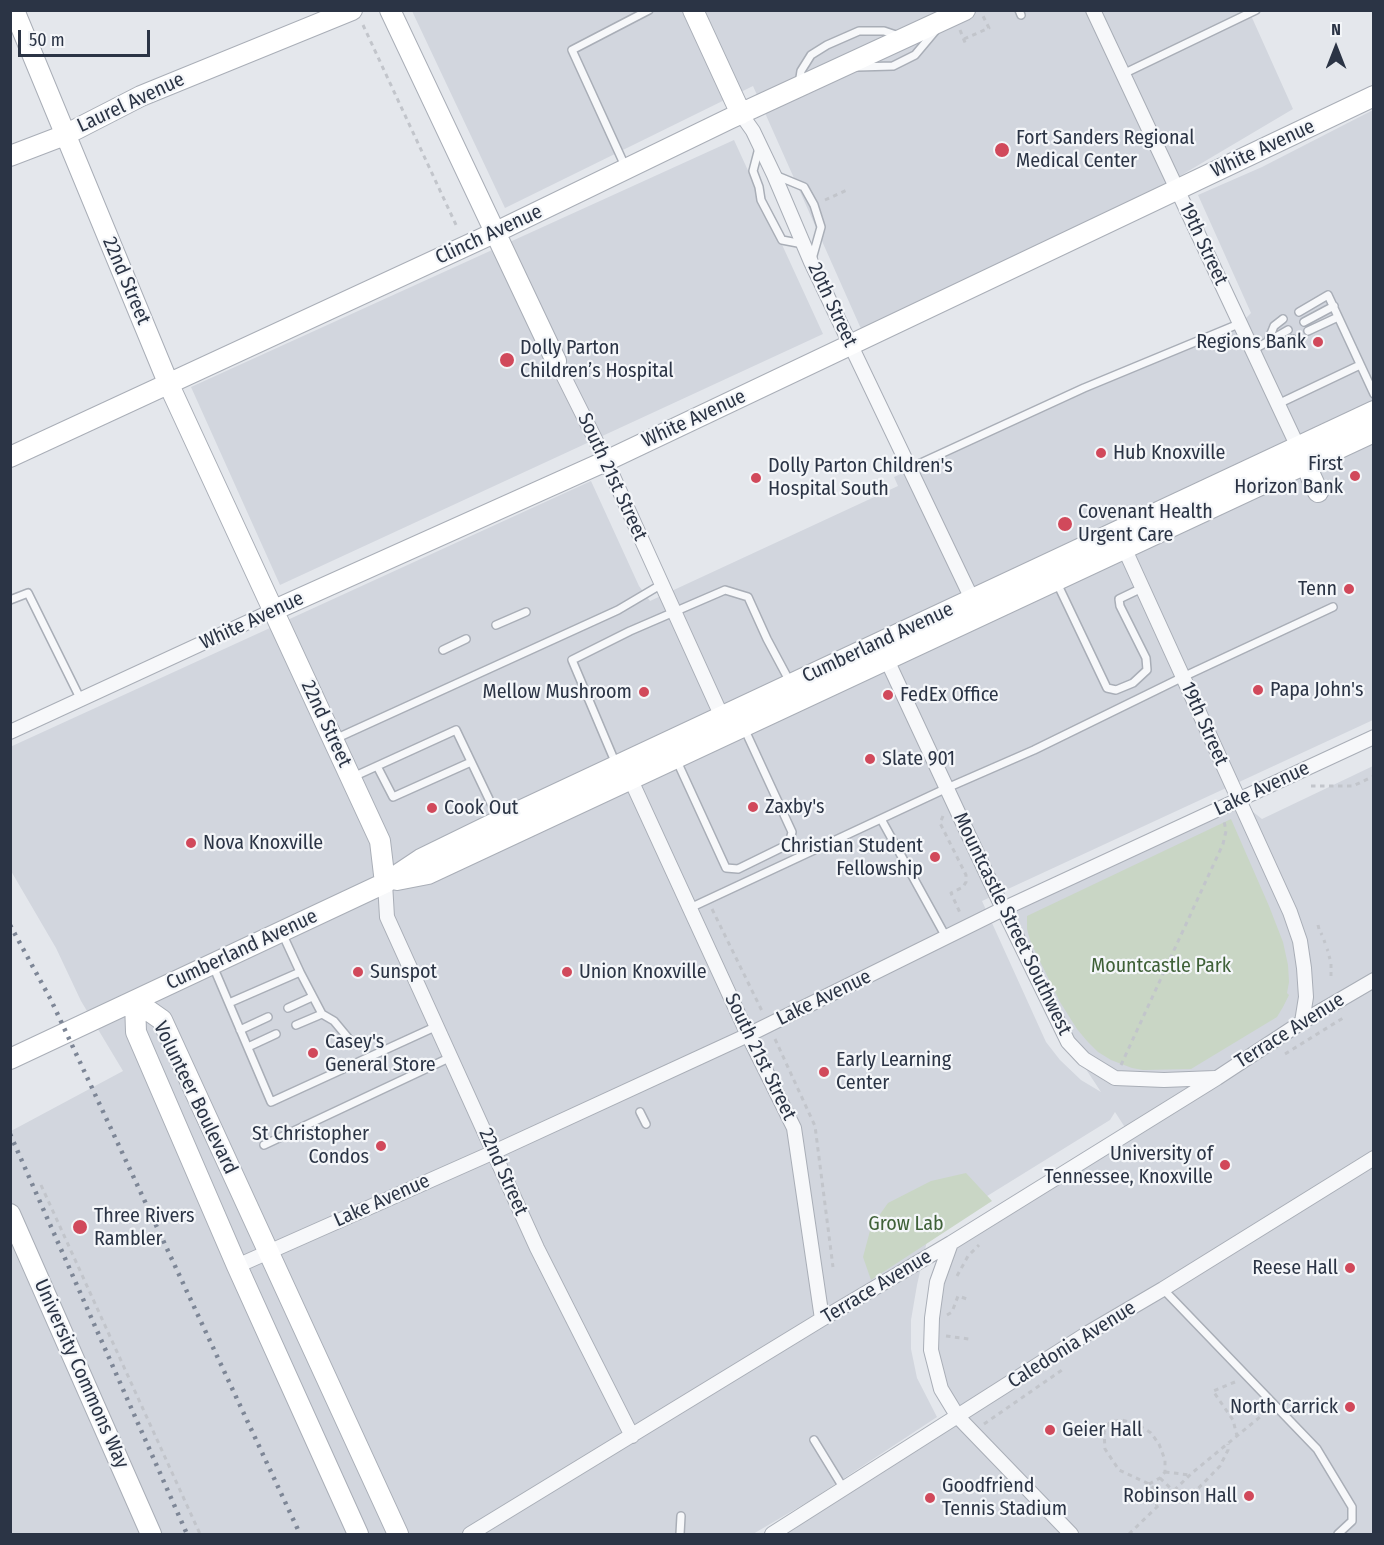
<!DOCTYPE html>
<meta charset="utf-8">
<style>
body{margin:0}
#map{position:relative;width:1384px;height:1545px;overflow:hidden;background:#e4e7ec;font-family:"Fira Sans Condensed",sans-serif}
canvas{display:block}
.frame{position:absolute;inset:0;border:12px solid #2b3445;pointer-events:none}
.north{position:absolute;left:1306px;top:18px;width:60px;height:60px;-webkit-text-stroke:4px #f4f6f9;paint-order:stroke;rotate:0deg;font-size:16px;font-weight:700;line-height:24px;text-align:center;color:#2b3445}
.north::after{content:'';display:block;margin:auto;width:21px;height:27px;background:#2b3445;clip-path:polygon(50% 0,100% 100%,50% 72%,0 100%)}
.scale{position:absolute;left:18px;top:30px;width:132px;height:27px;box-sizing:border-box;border:3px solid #2b3445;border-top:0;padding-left:8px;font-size:18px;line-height:21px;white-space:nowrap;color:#2b3445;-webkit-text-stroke:4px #f4f6f9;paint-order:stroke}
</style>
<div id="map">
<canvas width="1384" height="1545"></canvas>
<div class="frame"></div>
<div class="north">N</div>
<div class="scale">50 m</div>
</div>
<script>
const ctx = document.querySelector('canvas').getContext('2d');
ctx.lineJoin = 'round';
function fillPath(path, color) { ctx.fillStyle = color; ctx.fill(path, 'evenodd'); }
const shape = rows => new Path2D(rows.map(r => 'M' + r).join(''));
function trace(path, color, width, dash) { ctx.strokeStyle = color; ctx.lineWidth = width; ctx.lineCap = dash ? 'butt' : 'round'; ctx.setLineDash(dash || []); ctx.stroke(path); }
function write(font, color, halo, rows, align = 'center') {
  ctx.font = font + ' "Fira Sans Condensed",sans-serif'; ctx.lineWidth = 4.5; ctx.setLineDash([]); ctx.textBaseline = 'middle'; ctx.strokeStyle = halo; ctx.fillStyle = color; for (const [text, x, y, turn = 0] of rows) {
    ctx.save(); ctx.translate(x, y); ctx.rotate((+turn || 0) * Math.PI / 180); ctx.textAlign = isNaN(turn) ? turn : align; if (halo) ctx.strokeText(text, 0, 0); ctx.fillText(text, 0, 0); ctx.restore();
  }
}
const built = shape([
 [412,11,1249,11,1293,109,1153,192,862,331,753,86,505,208],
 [1373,110,1373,720,982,901,1046,1042,1060,1060,1081,1080,1101,1092,1068,1042,1003,909,1238,800,1262,819,1373,766,1373,1534,772,1534,958,1417,931,1350,951,1243,1128,1132,1115,1112,1110,1120,929,1232,917,1285,911,1320,911,1349,917,1378,937,1417,811,1500,753,1534,11,1534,11,1131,123,1071,81,1001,56,948,11,871,10,747,591,481,639,586,650,601,898,486,894,477,1241,323,1251,313,1198,195,1262,167],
 [734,140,823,334,280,585,191,387]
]);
const green = shape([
 [1231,819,1269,906,1283,942,1288,965,1289,982,1287,993,1289,995,1283,1007,1277,1017,1191,1069,1143,1070,1132,1068,1111,1060,1098,1052,1087,1041,1077,1029,1060,1002,1031,943,1027,929,1027,916],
 [966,1173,992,1201,871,1280,863,1257,871,1227,888,1203,931,1181]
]);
const path = shape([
 [363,25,457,227],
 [960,30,966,45],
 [964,39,989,28,983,16],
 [825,200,847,190],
 [1311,786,1353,786,1374,776],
 [943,816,940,823,966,875,966,882,963,887,951,893,961,915],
 [712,909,762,1011],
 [1318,925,1319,929],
 [1321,933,1322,935],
 [1324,940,1325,943],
 [1327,949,1328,951],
 [1329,956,1330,959],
 [1331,964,1331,968],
 [1331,972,1331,976],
 [775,1039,815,1126,833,1267],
 [1285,1054,1343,1018],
 [1121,1065,1223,844,1226,831,1224,821],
 [41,1185,200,1534],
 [957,1276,968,1256,979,1245],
 [947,1315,952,1312,958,1296,970,1300],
 [946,1336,969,1339],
 [1235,1382,1213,1391,1233,1420,1237,1436],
 [984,1424,1062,1370],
 [1165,1472,1190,1475],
 [1160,1478,1185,1502,1220,1466,1228,1450,1228,1444],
 [1149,1484,1160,1478,1165,1472,1165,1460,1159,1444,1151,1433,1137,1424,1122,1420,1110,1422,1104,1432,1105,1449,1119,1470,1149,1484,1154,1489,1157,1507],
 [1129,1534,1192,1473,1266,1412]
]);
const lane = shape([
 [1019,10,1021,15],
 [857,67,893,66,915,55,936,30],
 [1123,74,1256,10],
 [799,84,801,71,811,55,827,45,859,31,884,31,899,36],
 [759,148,753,171,759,187,761,200,782,240,803,244],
 [625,166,572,50,649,10],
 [775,175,804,187,814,205,821,227,812,259],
 [1299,312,1328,295,1374,394],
 [1304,322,1334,306],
 [1308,331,1338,317],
 [1268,341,1274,326,1283,319],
 [1268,341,1276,344,1282,344,1293,339],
 [1253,350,1288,330],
 [1278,404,1360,365],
 [910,468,1084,388,1241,323],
 [1057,583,1107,688,1116,690,1133,683,1147,670,1146,658,1120,606,1119,599,1142,588],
 [10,600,28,593,81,700],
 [496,625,526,612],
 [443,650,466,639],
 [335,739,618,610,662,584],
 [676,759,726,868,738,869,789,844,792,832,744,728],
 [616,764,572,660,630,631,725,590,748,597,767,639,790,682],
 [377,766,393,797,471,762],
 [353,777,456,730,498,818],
 [881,819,946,937],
 [690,908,947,788,1034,750,1183,677,1333,607],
 [282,933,300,972],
 [213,966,271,1102,437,1026],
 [229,1003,300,972,322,1014,334,1021,349,1039],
 [288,1008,312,997],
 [296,1025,322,1014],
 [240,1030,268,1017],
 [248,1047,276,1034],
 [640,1112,646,1124],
 [264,1145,451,1057],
 [1163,1289,1317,1449,1352,1507,1352,1521,1338,1534],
 [814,1440,844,1489],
 [680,1534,681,1516]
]);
const street = shape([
 [1093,10,1297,445],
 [741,114,753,131,774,175,811,262,972,599],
 [556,361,606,461,722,717],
 [1121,541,1290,912,1300,941,1304,968,1306,997,1302,1022],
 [887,660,996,894,1068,1042,1084,1059,1115,1078,1164,1080,1215,1078],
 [10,732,272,611],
 [630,778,748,1035,794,1128,822,1319],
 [385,883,387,917,537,1248,632,1436],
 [951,1243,937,1282,932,1318,931,1350,941,1389,958,1417,1071,1534],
 [237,1266,494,1152,748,1035,1003,909,1374,737],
 [470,1534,822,1319,951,1243,1217,1078,1302,1022,1374,980],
 [772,1534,1088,1333,1163,1289,1374,1158]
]);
const secondary = shape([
 [14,10,169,385,380,841,385,883],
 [390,10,556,361],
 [693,10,741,114],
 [10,156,65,135,141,96,352,10],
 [1299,450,1318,492,1311,477],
 [10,457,494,233,729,119,965,10],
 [272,611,606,461,1374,96],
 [397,880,428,874,1374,432],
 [135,1001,162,1020,398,1534],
 [135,1001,136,1032,237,1266,358,1534],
 [10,1059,385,883,421,859,507,817,1374,411],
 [10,1214,151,1534]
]);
const rail = shape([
 [10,925,51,1000,300,1534],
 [10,1134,187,1534]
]);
const markers = [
 [1002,150,8,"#d1495b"],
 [1318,342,6,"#d1495b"],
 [507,360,8,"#d1495b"],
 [1101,453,6,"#d1495b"],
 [1355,476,6,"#d1495b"],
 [756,478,6,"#d1495b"],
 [1065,524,8,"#d1495b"],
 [1349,589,6,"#d1495b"],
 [1258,690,6,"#d1495b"],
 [644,692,6,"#d1495b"],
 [888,695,6,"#d1495b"],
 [870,759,6,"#d1495b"],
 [753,807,6,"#d1495b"],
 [432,808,6,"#d1495b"],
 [191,843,6,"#d1495b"],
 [935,857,6,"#d1495b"],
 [358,972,6,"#d1495b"],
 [567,972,6,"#d1495b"],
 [313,1053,6,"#d1495b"],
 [824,1072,6,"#d1495b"],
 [381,1146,6,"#d1495b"],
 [1225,1165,6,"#d1495b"],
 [80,1227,8,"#d1495b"],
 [1350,1268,6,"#d1495b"],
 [1350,1407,6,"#d1495b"],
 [1050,1430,6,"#d1495b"],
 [1249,1496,6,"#d1495b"],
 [930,1498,6,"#d1495b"]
];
const streetNames = [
 ["Laurel Avenue",131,103,-25],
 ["White Avenue",1263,149,-25],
 ["Clinch Avenue",489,235,-25],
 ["19th Street",1203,244,65],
 ["22nd Street",126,281,67],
 ["20th Street",832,305,65],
 ["White Avenue",694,419,-25],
 ["South 21st Street",612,477,65],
 ["White Avenue",252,621,-25],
 ["Cumberland Avenue",878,643,-25],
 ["22nd Street",326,724,65],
 ["19th Street",1204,724,66],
 ["Lake Avenue",1262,789,-25],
 ["Mountcastle Street Southwest",1012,924,64],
 ["Cumberland Avenue",242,950,-25],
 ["Lake Avenue",824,998,-26],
 ["Terrace Avenue",1290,1031,-32],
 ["South 21st Street",760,1057,64],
 ["Volunteer Boulevard",195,1098,64],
 ["22nd Street",503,1172,66],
 ["Lake Avenue",382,1201,-24],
 ["Terrace Avenue",877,1287,-31],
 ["Caledonia Avenue",1072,1345,-32],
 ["University Commons Way",81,1374,66]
];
const poiNames = [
 ["Fort Sanders Regional",1016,138],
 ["Medical Center",1016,161],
 ["Regions Bank",1306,342,"right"],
 ["Dolly Parton",520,348],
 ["Children’s Hospital",520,371],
 ["Hub Knoxville",1113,453],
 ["First",1343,464,"right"],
 ["Horizon Bank",1343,487,"right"],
 ["Dolly Parton Children's",768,466],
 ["Hospital South",768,489],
 ["Covenant Health",1078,512],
 ["Urgent Care",1078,535],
 ["Tenn",1337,589,"right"],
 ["Papa John's",1270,690],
 ["Mellow Mushroom",632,692,"right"],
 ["FedEx Office",900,695],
 ["Slate 901",882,759],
 ["Zaxby's",765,807],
 ["Cook Out",444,808],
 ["Nova Knoxville",203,843],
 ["Christian Student",923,846,"right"],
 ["Fellowship",923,869,"right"],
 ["Sunspot",370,972],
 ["Union Knoxville",579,972],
 ["Casey's",325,1042],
 ["General Store",325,1065],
 ["Early Learning",836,1060],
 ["Center",836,1083],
 ["St Christopher",369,1134,"right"],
 ["Condos",369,1157,"right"],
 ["University of",1213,1154,"right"],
 ["Tennessee, Knoxville",1213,1177,"right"],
 ["Three Rivers",94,1216],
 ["Rambler",94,1239],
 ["Reese Hall",1338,1268,"right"],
 ["North Carrick",1338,1407,"right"],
 ["Geier Hall",1062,1430],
 ["Goodfriend",942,1486],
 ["Tennis Stadium",942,1509],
 ["Robinson Hall",1237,1496,"right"]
];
const parkNames = [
 ["Mountcastle Park",1161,966],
 ["Grow Lab",906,1224]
];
fillPath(built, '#d2d6de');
fillPath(green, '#c9d6c5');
trace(lane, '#a9aeb7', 10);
trace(street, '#a9aeb7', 16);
trace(secondary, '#a9aeb7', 22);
trace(path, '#c2c5cb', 3, [4.5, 4.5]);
trace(lane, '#f7f8fa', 7);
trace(street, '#f7f8fa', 14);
trace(secondary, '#fff', 20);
trace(rail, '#7d8696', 4.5, [3, 6]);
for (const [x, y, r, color] of markers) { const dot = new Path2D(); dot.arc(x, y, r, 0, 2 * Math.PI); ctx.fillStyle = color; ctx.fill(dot); trace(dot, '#f4f6f9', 2); }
write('20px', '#2b3445', '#f4f6f9', streetNames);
write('20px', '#2b3445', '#f4f6f9', poiNames, 'left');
write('20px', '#3f6138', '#f4f6f9', parkNames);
</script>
